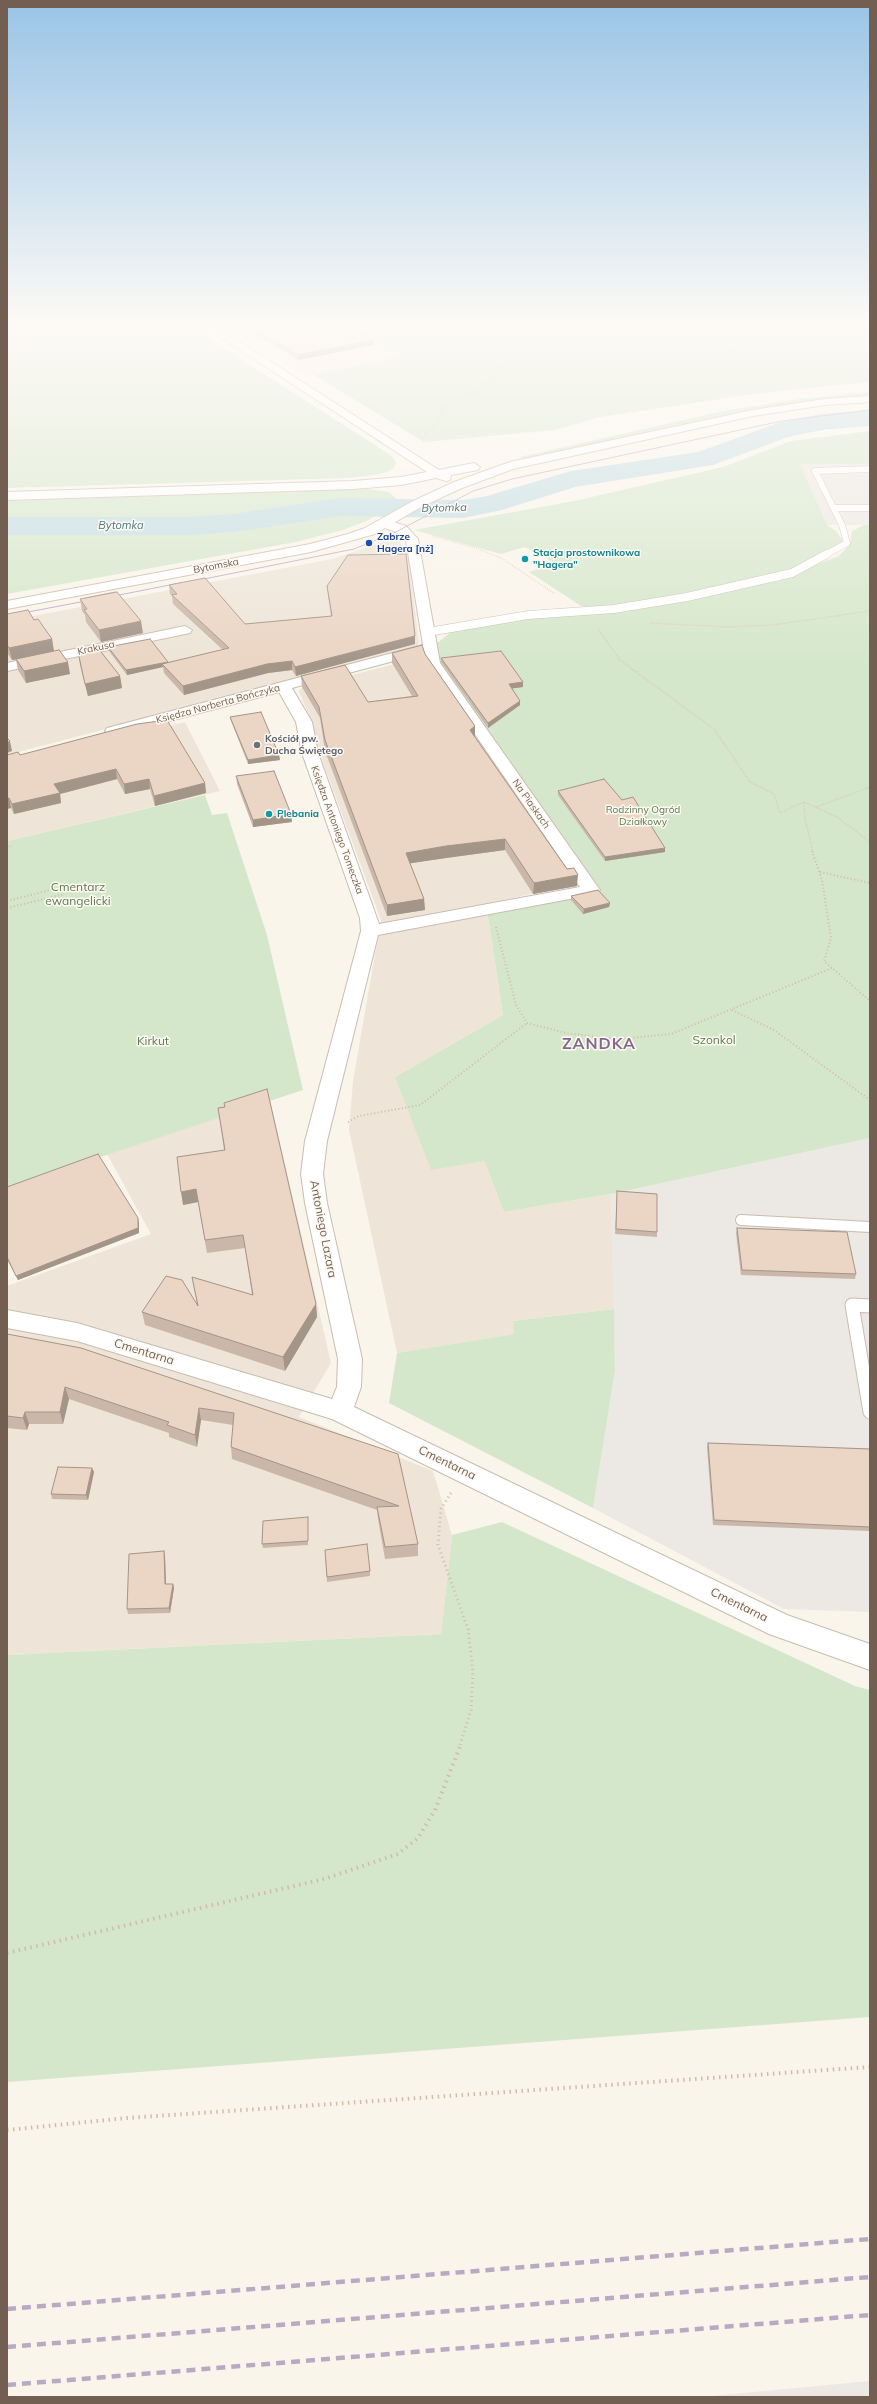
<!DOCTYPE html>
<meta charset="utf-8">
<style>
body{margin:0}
#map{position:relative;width:877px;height:2404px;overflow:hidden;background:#faf5eb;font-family:Mulish,sans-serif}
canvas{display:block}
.frame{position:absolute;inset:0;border:8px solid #735f51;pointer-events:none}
</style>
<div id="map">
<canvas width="877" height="2404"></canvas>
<div class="frame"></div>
</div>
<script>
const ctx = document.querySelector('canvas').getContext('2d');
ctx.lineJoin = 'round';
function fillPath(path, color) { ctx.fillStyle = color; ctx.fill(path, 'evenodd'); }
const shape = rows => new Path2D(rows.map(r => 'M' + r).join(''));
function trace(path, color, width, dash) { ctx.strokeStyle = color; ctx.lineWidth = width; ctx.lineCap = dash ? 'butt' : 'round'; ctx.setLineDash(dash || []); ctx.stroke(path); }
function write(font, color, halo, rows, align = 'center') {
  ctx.font = font + ' Mulish,sans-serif'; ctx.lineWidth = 3; ctx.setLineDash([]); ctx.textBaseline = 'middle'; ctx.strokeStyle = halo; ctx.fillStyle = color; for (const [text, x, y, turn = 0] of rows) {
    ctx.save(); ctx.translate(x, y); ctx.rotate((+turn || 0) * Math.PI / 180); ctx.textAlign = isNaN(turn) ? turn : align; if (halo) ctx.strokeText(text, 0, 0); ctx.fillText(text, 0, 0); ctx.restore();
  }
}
const residential = shape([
 [226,327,335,327,252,343],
 [393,539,399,540,409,558,419,643,415,648,7,755,7,621,332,559],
 [418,658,426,662,507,782,579,883,486,904,503,1015,395,1077,484,1161,504,1212,611,1194,614,1309,513,1321,515,1334,397,1353,349,1130,353,1081,381,920,319,752,308,713,299,692,301,688],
 [185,722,220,791,7,841,7,768],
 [270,1099,331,1363,299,1417,433,1471,452,1535,441,1634,7,1655,7,1286,151,1234,107,1154]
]);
const commercial = shape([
 [335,327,347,327,401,356,306,377,252,343]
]);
const industrial = shape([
 [800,464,870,464,870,525,827,525],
 [870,1138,870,1612,784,1609,593,1508,615,1371,611,1194],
 [870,2381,870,2397,701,2397]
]);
const green = shape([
 [7,327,191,327,392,456,396,463,394,468,387,472,375,475,347,478,7,488],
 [347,327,870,327,870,382,762,393,600,417,555,430,424,442,314,375,400,356],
 [870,392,870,396,810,401,752,410,524,459,520,457,728,410,806,398],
 [870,431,870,464,800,464,827,525,836,531,843,541,825,557,785,574,686,596,595,608,581,606,529,572,555,563,525,547,501,554,414,530,574,501,723,467,791,441],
 [367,489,389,492,397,499,393,504,304,504,286,512,248,519,198,523,7,523,7,501],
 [323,511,380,512,369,520,343,530,296,542,7,594,7,530,193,532,249,527],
 [864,525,870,525,870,1138,611,1194,504,1212,484,1161,431,1170,395,1077,503,1015,486,904,487,907,593,886,426,652,456,628,517,618,595,612,803,570,839,556,850,544,852,531],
 [205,795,212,815,227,813,267,935,303,1090,7,1188,7,841],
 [614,1309,615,1371,593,1508,389,1403,397,1353,514,1334,513,1321],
 [502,1522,855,1686,870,1690,870,2017,7,2082,7,1655,441,1634,452,1535]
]);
const river = shape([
 [870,410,870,426,822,430,788,437,713,465,575,487,502,510,463,518,341,516,233,532,188,535,7,535,7,517,188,517,233,514,341,498,463,500,487,496,571,471,698,452,781,422,822,414,870,410]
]);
const pathFar3 = shape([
 [579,327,600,334,666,345,807,357,870,357],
 [417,438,423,437,437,423,443,406,472,394,492,379,494,369,520,351,554,335,590,327],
 [432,536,476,548,501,558,555,594],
 [650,623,727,627,773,625,870,611],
 [598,629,620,660,715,730,750,782,774,794,780,813,804,802,837,817,870,842],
 [804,802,805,819,813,852],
 [816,807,870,787],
 [7,847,12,846]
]);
const pathFar2 = shape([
 [812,851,822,880,831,938,824,961,870,1001],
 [820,872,870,883],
 [7,901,62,887],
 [7,908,65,894],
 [496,927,516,1005,527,1023,566,1033,618,1039,671,1034,832,968],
 [732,1010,774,1030,870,1100],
 [348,1122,359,1116,420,1105,527,1023]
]);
const pathFar1 = shape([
 [451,1493,441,1509,438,1545,468,1629,473,1672,471,1710,460,1745]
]);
const path = shape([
 [7,1953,324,1879,398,1854,418,1838,435,1810,461,1744],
 [7,2130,127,2118,870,2067]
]);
const laneFar3 = shape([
 [834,508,870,508],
 [825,555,847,543,842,525,815,471,870,469]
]);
const laneFar2 = shape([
 [428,632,528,615,614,609,687,597,792,573,827,554]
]);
const laneFar1 = shape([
 [741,1220,870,1227]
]);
const lane = shape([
 [870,1306,852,1305,870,1412]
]);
const street = shape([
 [384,519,406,526,418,539,440,663,600,890,597,894,591,895,378,935,327,1141,323,1174,327,1203,362,1359,361,1387,354,1407,787,1615,870,1644,870,1670,769,1634,332,1419,77,1341,7,1328,7,1310,77,1323,332,1399,337,1387,338,1359,305,1203,301,1174,305,1141,361,931,360,918,302,753,296,722,279,692,113,736,105,731,107,728,423,645,406,540,396,532,379,526,378,523,384,519],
 [424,653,426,663,580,887,379,924,318,753,312,722,292,688,424,653],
 [185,626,192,630,190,633,7,671,7,663,185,626]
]);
const secondary = shape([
 [205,327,217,327,439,470,474,463,480,467,478,470,451,475,450,480,446,481,436,478,401,485,353,489,7,500,7,492,353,481,401,477,427,472,205,327],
 [870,396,870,402,825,405,753,416,513,469,462,488,421,507,375,534,311,552,7,609,7,601,310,544,348,534,365,528,413,501,454,482,510,462,753,410,825,399,870,396]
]);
const tram = shape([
 [194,581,354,549,394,533,473,491,512,479,782,421,870,410],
 [109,597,180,583],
 [86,598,115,592],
 [7,616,91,600]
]);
const rail = shape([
 [7,2309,870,2239],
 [7,2347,870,2277],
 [7,2385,870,2315]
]);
const wall = shape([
 [244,327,351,327,374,345,298,360],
 [169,585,245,624,331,616,328,595,327,586,415,636,415,644,296,676,292,670,268,673,184,695,164,673,163,667,127,675,109,651,108,647,168,663,223,650,173,604,172,596,170,594],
 [80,599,143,633,101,642,86,622,85,615,82,611],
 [7,614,52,639,54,651,70,674,26,683,18,670,16,660,12,660,7,653],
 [78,652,120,676,122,688,88,696,80,665],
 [392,653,425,654,475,726,475,737,577,886,533,894,505,850,446,858,410,863,424,899,425,910,387,916,325,751,320,718,302,687,301,676,368,702,412,696,392,663],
 [441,658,523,687,512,688,520,701,520,705,488,728,441,662],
 [230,717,279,755,280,760,248,764,231,721],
 [20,755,205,783,206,793,155,806,150,789,125,794,117,779,60,794,61,803,14,814,11,808,7,809],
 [236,776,291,814,292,822,253,827,237,784],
 [558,791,665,852,605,861,558,795],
 [571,896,610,903,609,907,583,914,571,900],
 [224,1103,316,1304,317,1317,285,1371,145,1325,142,1312,197,1304,192,1277,252,1295,245,1248,207,1253,198,1202,183,1205,224,1150,218,1108,225,1107],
 [7,1187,139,1223,139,1233,18,1280,7,1260],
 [617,1191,657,1232,657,1237,615,1234],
 [737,1228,856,1274,855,1279,741,1275,736,1233],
 [7,1334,398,1454,418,1544,418,1556,385,1559,378,1519,377,1510,232,1459,231,1447,233,1425,201,1420,197,1447,169,1437,169,1433,69,1399,63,1424,29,1424,27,1430,7,1428],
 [708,1443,870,1449,870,1531,713,1525,707,1447],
 [92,1468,94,1472,88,1500,52,1499,51,1494],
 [308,1522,308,1545,263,1548,262,1544],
 [325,1550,370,1571,370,1576,327,1582],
 [165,1555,166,1584,173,1584,174,1588,170,1613,128,1614,127,1609]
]);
const shadedWall = shape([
 [373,340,374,345,298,360,297,355],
 [141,621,143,633,101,642,99,630],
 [415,636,415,644,296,676,295,667],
 [52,639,54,652,12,660,9,648],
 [292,661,292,670,268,673,184,695,183,686,267,664],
 [68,662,70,674,26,683,24,671],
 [168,662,169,666,162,664,163,667,127,675,126,670],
 [120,676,122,688,88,696,85,684],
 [523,682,523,687,509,689,509,684],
 [520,701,520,705,488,728,488,723],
 [475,726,475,737,469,741,470,730],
 [10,741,12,751,7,753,7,743],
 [279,755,280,760,248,764,248,760],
 [116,769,117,779,60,794,61,803,14,814,12,804,54,784],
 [149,779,150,789,125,794,124,784],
 [205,783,206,793,155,806,154,796],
 [7,798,9,798,11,808,7,809],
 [291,814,292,822,253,827,253,820],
 [505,839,505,850,446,858,406,864,406,853,446,846],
 [665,848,665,852,605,861,605,857],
 [578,875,577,886,533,894,534,883],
 [424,899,425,910,387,916,387,905],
 [610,903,609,907,583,914,584,909],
 [196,1189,198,1202,183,1205,181,1192],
 [138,1218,139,1223,139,1233,18,1280,16,1276],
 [316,1304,317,1317,285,1371,283,1357],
 [65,1387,69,1399,63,1424,60,1412],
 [199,1408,201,1420,197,1447,195,1435],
 [25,1412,29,1424,27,1430,23,1418],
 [92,1468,94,1472,88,1500,86,1495],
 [164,1551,165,1555,166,1588,165,1584],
 [173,1584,174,1588,170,1613,169,1608]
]);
const building = shape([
 [252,327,351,327,373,340,297,355,252,327],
 [406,554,415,636,295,667,292,661,267,664,183,686,162,664,229,648,172,595,177,594,169,585,205,578,245,624,332,616,327,586,348,555,406,554],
 [117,592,141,621,99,630,84,610,87,609,80,599,117,592],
 [28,610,34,620,38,619,52,639,9,648,7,645,7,614,28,610],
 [150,639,168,662,126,670,108,647,150,639],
 [422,645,425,654,475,726,470,730,567,869,574,868,578,875,534,883,505,839,446,846,406,853,424,899,387,905,325,740,319,707,301,676,345,665,368,702,418,696,392,653,422,645],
 [98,648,120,676,85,684,78,652,98,648],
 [59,650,68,662,24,671,16,659,59,650],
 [501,651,523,682,509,684,520,701,488,723,441,658,501,651],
 [261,712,279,755,248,760,230,717,261,712],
 [167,720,205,783,154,796,149,779,124,784,116,769,54,784,60,793,12,804,9,798,7,798,7,755,18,752,20,755,137,724,167,720],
 [7,738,10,741,7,743,7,738],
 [274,771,291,814,253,820,236,776,274,771],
 [604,779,622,800,633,797,665,848,605,857,558,791,604,779],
 [598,890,610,903,584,909,571,896,598,890],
 [267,1089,316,1304,283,1357,142,1312,166,1276,182,1280,198,1306,192,1277,253,1295,243,1235,205,1240,196,1189,181,1192,177,1157,225,1150,218,1108,225,1107,224,1103,267,1089],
 [98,1154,138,1218,138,1228,16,1276,7,1257,7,1187,98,1154],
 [617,1191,657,1194,657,1232,616,1229,617,1191],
 [737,1228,847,1232,856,1274,742,1270,737,1228],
 [7,1334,81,1348,398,1454,418,1544,385,1547,377,1507,399,1506,231,1447,234,1413,199,1408,195,1435,167,1425,169,1422,65,1387,60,1412,25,1412,23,1418,7,1416,7,1334],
 [708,1443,870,1449,870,1527,714,1520,708,1443],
 [58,1467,92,1468,86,1495,51,1494,58,1467],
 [308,1517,308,1541,262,1544,263,1521,308,1517],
 [367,1544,370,1571,327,1577,325,1550,367,1544],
 [164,1551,165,1584,173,1584,169,1608,127,1609,129,1554,164,1551]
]);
const markers = [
 [369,543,4,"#1a4fb4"],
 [525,559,4,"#0f9aa8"],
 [257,745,4,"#6b7280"],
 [269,814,4,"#0f9aa8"]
];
const farTransitnames = [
 ["Zabrze",377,537],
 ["Hagera [nż]",377,549]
];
const farCulturenames = [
 ["Stacja prostownikowa",533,553],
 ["\"Hagera\"",533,565],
 ["Plebania",277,814]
];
const farStreetnames = [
 ["Bytomska",216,566,-11],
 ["Krakusa",96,648,-12],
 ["Księdza Norberta Bończyka",218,704,-15],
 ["Na Piaskach",531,804,55],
 ["Księdza Antoniego Tomeczka",337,830,70]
];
const farWorshipnames = [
 ["Kościół pw.",265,739],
 ["Ducha Świętego",265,751]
];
const farParknames = [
 ["Rodzinny Ogród",643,810],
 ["Działkowy",643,822]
];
const farWaternames = [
 ["Bytomka",444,508,-1],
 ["Bytomka",121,526]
];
const parkNames = [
 ["Cmentarz",78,887],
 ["ewangelicki",78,901],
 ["Szonkol",714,1040],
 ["Kirkut",153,1041]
];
const streetNames = [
 ["Antoniego Lazara",323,1229,79],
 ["Cmentarna",144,1352,17],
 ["Cmentarna",447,1463,26],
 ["Cmentarna",739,1605,26]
];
const districtNames = [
 ["ZANDKA",599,1044]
];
fillPath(residential, '#eee5d8');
fillPath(commercial, '#f9e9e1');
fillPath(industrial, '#ece8e3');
fillPath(green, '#d5e7cb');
fillPath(river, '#c2dce2');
trace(laneFar3, '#c9bcaf', 7);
trace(laneFar2, '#c9bcaf', 9);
trace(laneFar1, '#c9bcaf', 12);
trace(lane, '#c9bcaf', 15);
trace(street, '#c9bcaf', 2);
trace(secondary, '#ccbdae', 2);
trace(pathFar3, '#d2bba9', 1.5, [0.5, 1.5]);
trace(pathFar2, '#d2bba9', 2, [1, 2.5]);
trace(pathFar1, '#d2bba9', 3, [1, 3.5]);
trace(path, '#d2bba9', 4, [1.5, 4.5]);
trace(laneFar3, '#fff', 6);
trace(laneFar2, '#fff', 8);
trace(laneFar1, '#fff', 10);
trace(lane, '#fff', 13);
fillPath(street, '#fff');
fillPath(secondary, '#fff');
trace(tram, '#b9aac4', 1);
trace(rail, '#b9aac4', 4.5, [9, 6]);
fillPath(wall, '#cab7a9');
fillPath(shadedWall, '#a49589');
fillPath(building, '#ebd5c4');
trace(building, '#a49589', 1);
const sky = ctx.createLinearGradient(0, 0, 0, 664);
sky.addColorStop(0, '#99c4e6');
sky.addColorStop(0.49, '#fdfaf6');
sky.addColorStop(1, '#fdfaf600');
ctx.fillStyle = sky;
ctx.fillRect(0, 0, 877, 664);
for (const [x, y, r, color] of markers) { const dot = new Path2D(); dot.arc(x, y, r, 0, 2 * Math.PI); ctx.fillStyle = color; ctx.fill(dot); trace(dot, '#fdf9f2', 1.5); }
write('bold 10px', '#164399', '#fdf9f2', farTransitnames, 'left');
write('bold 10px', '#0d838f', '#fdf9f2', farCulturenames, 'left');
write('10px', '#735f51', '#fdf9f2', farStreetnames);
write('bold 10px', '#5b616d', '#fdf9f2', farWorshipnames, 'left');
write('10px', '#597c4e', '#fdf9f2', farParknames);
write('italic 11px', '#4d7883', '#fdf9f2', farWaternames);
write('12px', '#597c4e', '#fdf9f2', parkNames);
write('12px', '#735f51', '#fdf9f2', streetNames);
ctx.letterSpacing = '1px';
write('bold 16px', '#84698e', '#fdf9f2', districtNames);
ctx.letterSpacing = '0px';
</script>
